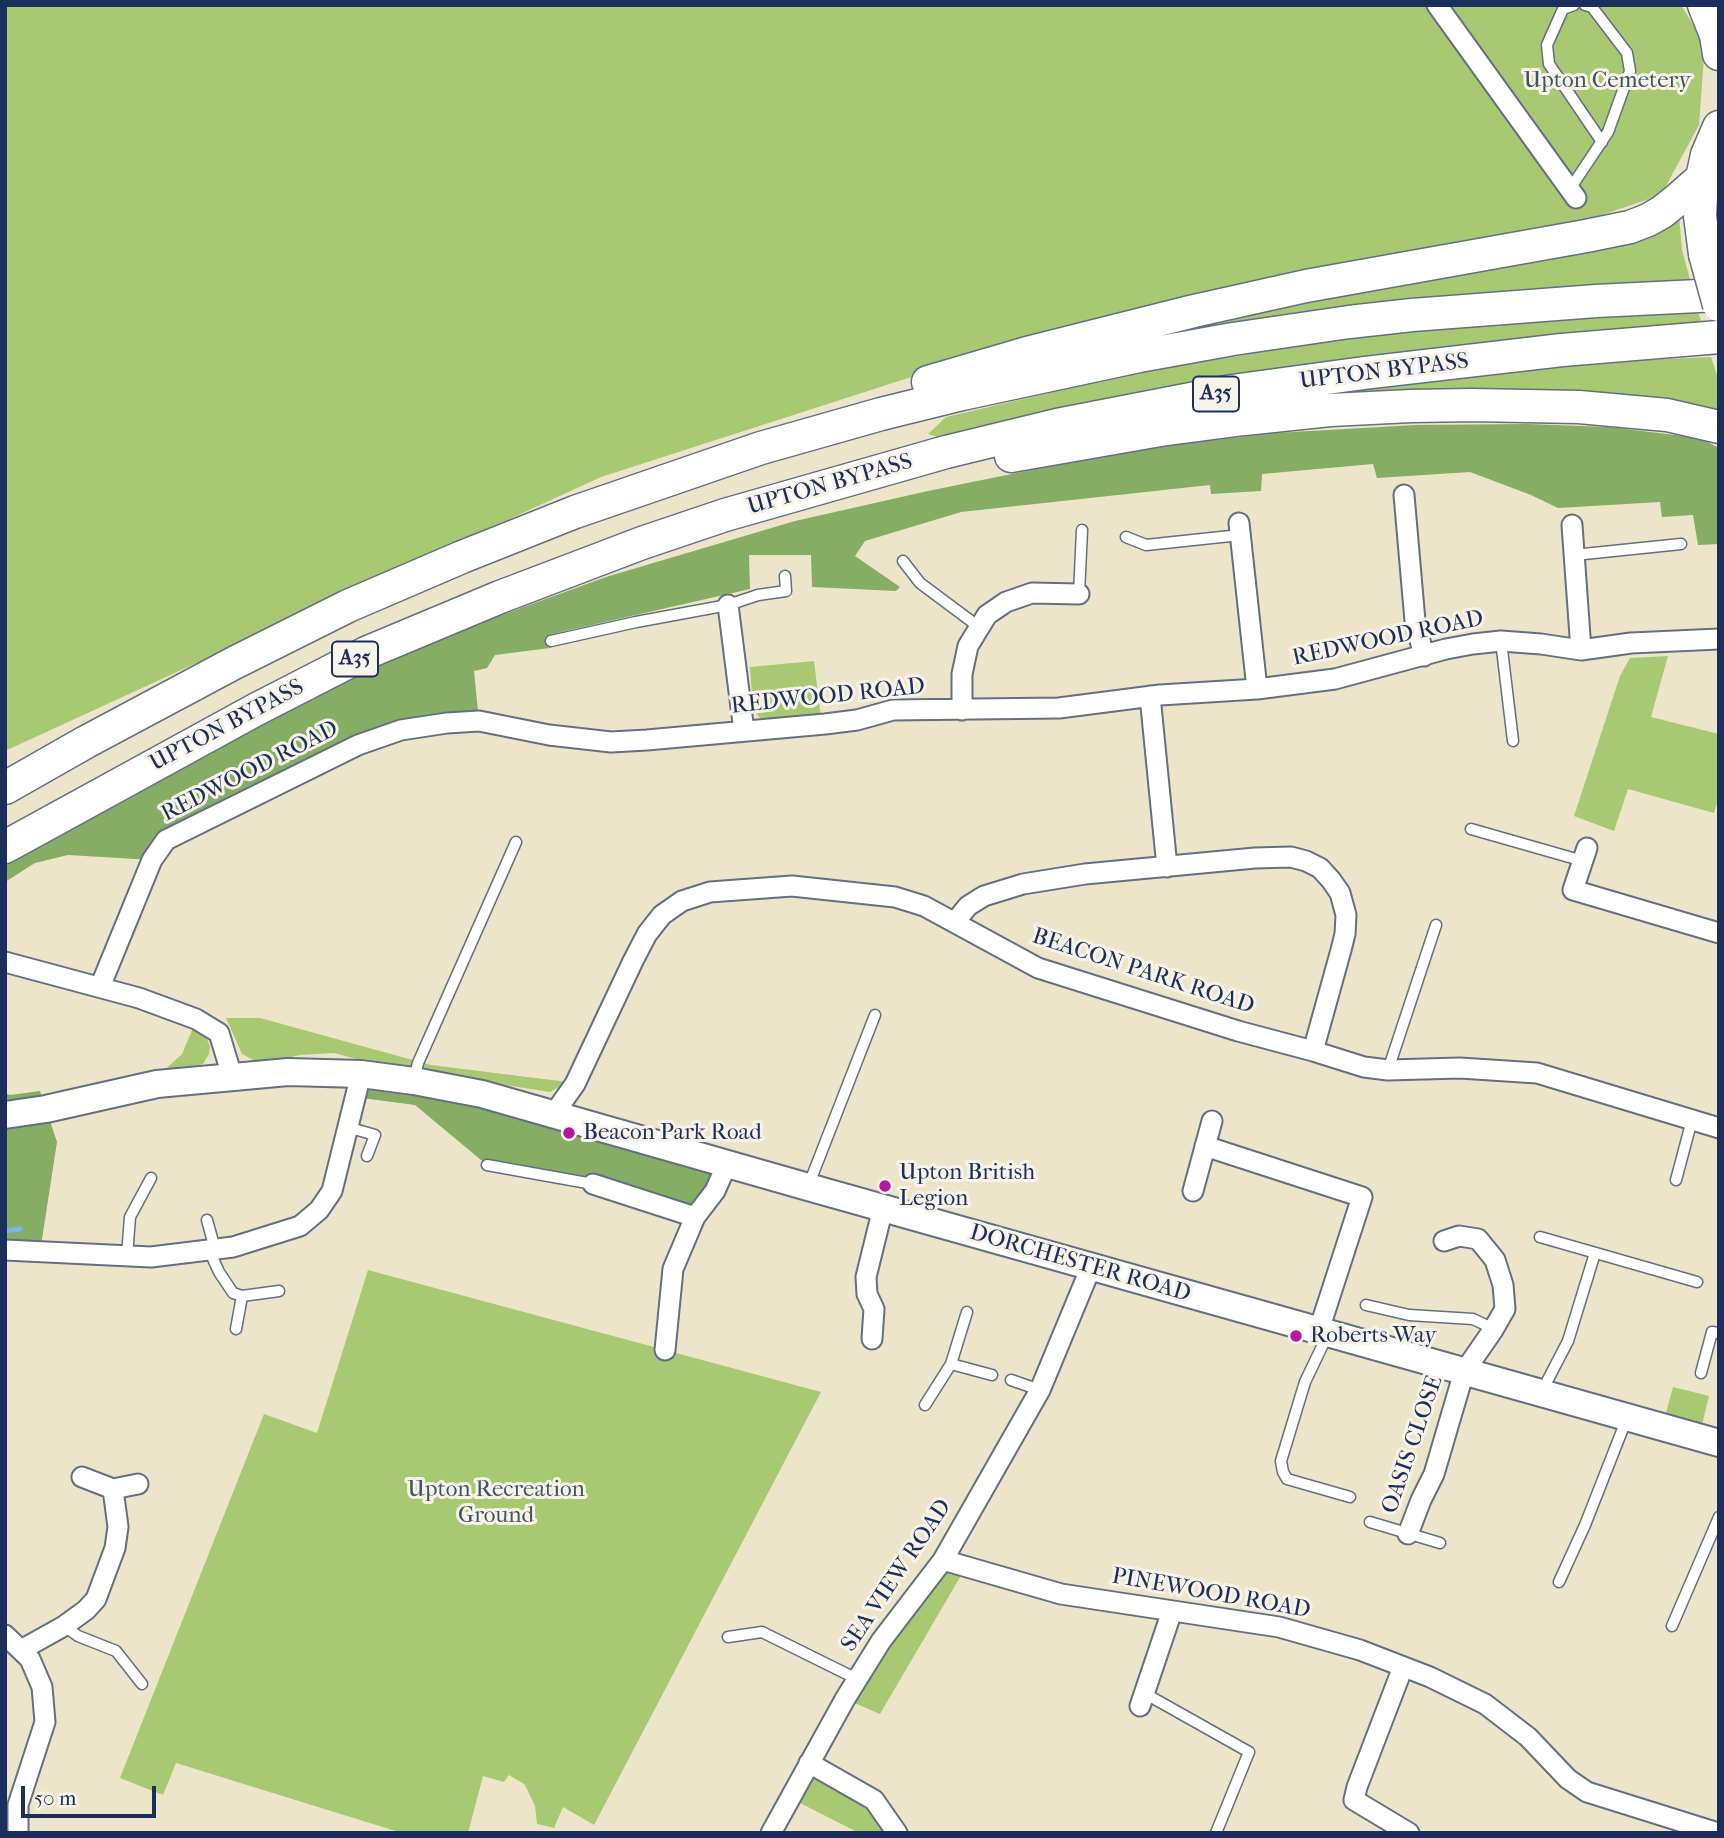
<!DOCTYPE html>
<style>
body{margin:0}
#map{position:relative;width:1724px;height:1838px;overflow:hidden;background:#ede5c9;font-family:"IM FELL French Canon",serif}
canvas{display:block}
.frame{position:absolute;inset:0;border:7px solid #1b2f5e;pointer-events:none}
.scale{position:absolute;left:21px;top:1786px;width:135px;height:32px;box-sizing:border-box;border:4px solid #1b2f5e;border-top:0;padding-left:9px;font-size:21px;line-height:24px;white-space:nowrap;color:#1b2f5e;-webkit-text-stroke:5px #f7f3e8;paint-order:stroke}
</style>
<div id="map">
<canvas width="1724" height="1838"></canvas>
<div class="frame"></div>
<div class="scale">50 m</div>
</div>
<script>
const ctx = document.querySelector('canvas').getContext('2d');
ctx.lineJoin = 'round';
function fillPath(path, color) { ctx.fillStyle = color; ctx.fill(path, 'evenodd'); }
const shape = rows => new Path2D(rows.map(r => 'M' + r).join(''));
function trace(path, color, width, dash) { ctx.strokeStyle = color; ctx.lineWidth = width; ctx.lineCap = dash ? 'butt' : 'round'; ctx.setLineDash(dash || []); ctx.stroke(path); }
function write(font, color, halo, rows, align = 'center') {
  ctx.font = font + ' "IM FELL French Canon",serif'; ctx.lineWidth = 6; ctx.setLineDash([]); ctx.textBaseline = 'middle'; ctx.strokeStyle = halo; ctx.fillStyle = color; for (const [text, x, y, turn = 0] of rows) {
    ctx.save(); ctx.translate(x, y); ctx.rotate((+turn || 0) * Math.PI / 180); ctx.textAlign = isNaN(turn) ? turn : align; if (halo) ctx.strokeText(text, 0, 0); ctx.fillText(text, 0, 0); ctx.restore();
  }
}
const green = shape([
 [5,5,1681,5,1705,44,1699,125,1661,195,1575,224,1051,332,601,477,5,751],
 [1679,215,1682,250,1691,283,1065,359,1230,316],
 [1696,307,1703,326,948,440,928,434,946,417,1130,374,1333,340,1540,318],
 [1711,357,1719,381,1719,417,1261,402,1459,377,1640,360],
 [1668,656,1651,717,1719,734,1719,796,1714,813,1628,789,1614,831,1574,816,1620,676,1630,658],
 [814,661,821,718,768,722,759,717,753,709,750,667],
 [226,1018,260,1018,431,1065,568,1082,550,1092,383,1066,334,1053,300,1055,261,1064,242,1054],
 [193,1028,207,1039,210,1047,209,1054,203,1064,160,1074,182,1054],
 [368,1270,821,1392,594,1825,563,1807,554,1828,537,1824,535,1806,527,1789,524,1784,509,1775,504,1782,483,1776,468,1833,402,1833,176,1763,163,1795,120,1778,264,1414,317,1433],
 [1673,1387,1709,1396,1701,1429,1664,1420],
 [943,1560,966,1567,880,1714,845,1699],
 [809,1763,874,1800,897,1833,859,1833,790,1798]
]);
const forest = shape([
 [1527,424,1609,427,1700,438,1719,448,1719,544,1698,545,1693,515,1662,517,1660,502,1558,508,1531,495,1470,472,1377,478,1373,464,1262,474,1261,491,1211,494,1210,485,961,512,865,541,855,556,900,587,896,591,812,587,811,555,749,555,750,589,552,634,550,648,495,655,487,668,474,671,479,721,401,730,166,840,152,860,68,855,35,863,5,882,5,861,258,723,372,668,455,632,606,577,795,521,928,491,1130,450,1275,433,1416,425],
 [361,1074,727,1164,695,1217,593,1184,487,1165,415,1105,354,1097],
 [40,1091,57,1142,40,1252,5,1250,5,1093,10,1095]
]);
const stream = shape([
 [5,1231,20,1229]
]);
const service = shape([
 [1574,5,1563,9,1547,45,1549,64,1602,142],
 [1570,189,1608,132,1630,71,1627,53,1592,7,1585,5],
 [1126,537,1146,545,1240,535],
 [1574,555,1681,544],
 [903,561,920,583,979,627],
 [1079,594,1082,530],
 [551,641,636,622,728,605,758,595,786,591,785,576],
 [1501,641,1513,741],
 [1471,829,1583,861],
 [1388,1070,1436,925],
 [414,1080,418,1063,516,842],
 [347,1127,375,1135,367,1156],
 [487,1165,593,1184],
 [1676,1180,1692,1120],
 [809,1184,875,1015],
 [207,1220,215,1249],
 [1540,1237,1697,1282],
 [209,1250,219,1272,233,1293,242,1296],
 [127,1256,130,1217,151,1178],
 [1366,1305,1409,1315,1473,1319,1494,1329],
 [236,1329,242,1296,279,1291],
 [1327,1336,1305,1382,1281,1461,1283,1472,1287,1479,1350,1497],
 [951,1364,992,1375],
 [1701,1373,1712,1332,1719,1333],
 [1011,1380,1040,1390],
 [1542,1391,1568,1341,1595,1253],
 [925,1405,951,1364,967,1312],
 [1370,1522,1440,1543],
 [1559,1582,1585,1525,1627,1418],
 [64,1626,78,1636,116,1651,142,1684],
 [1672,1626,1719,1517],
 [728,1637,762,1632,857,1679],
 [1144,1693,1249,1752,1216,1833]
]);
const minor = shape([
 [1437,5,1576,198],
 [1404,495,1415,621,1424,656],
 [1239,523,1257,689],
 [1572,525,1581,650],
 [728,605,744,731],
 [1150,696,1167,867],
 [962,710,962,674,968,646,987,615,1006,602,1032,593,1079,594],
 [1587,848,1573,890,1719,933],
 [955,922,968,906,984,896,1023,884,1085,874,1255,858,1291,857,1306,861,1320,868,1331,880,1340,893,1346,915,1345,934,1341,950,1313,1051],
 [5,962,139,998,196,1019,219,1033,232,1076],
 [100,987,152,860,166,840,358,745,401,730,447,723,479,721,549,735,611,742,647,740,825,724,857,720,893,710,1059,708,1160,695,1257,689,1335,679,1446,649,1473,644,1501,641,1541,644,1581,650,1631,643,1719,639],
 [553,1115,575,1084,633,961,647,934,662,915,682,901,710,892,792,886,895,897,924,906,1038,968,1238,1031,1313,1051,1364,1067,1388,1070,1460,1068,1537,1073,1719,1128],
 [1205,1146,1362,1197,1319,1330],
 [593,1184,695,1217],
 [1193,1191,1212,1121],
 [5,1250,151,1257,233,1247,300,1226,319,1210,332,1191,361,1074],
 [872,1339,874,1309,867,1294,866,1277,883,1208],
 [665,1350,673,1269,695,1217,715,1191,727,1164],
 [82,1477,113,1489,138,1484],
 [1408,1534,1421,1500,1434,1474,1464,1372,1493,1330,1505,1309,1503,1285,1495,1260,1478,1239,1459,1236,1444,1241],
 [943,1560,1061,1594,1279,1627,1360,1650,1430,1677,1485,1704,1528,1737,1568,1779,1587,1792,1718,1833],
 [5,1635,30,1659,42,1687,45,1722,18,1805,18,1833],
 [21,1650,64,1626,86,1610,96,1599,115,1548,118,1527,113,1489],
 [1403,1667,1357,1787,1354,1800,1409,1833],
 [1140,1706,1172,1611],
 [809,1763,874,1800,897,1833],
 [771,1833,845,1699,881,1641,943,1560,1040,1390,1091,1267]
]);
const secondary = shape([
 [5,1115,46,1109,157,1084,288,1072,361,1074,414,1081,482,1094,808,1187,1719,1443]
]);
const trunk = shape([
 [1704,5,1716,35,1719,54],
 [1705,254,1700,216,1702,178,1707,155,1719,127],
 [928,382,1027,353,1194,311,1306,286,1586,236,1630,227,1648,220,1662,212,1677,200,1702,178],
 [1011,456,1160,430,1244,419,1330,410,1411,406,1472,405,1579,407,1667,415,1719,427],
 [5,788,86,742,234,663,348,606,462,557,575,512,761,448,881,414,962,394,1139,356,1233,339,1349,322,1412,315,1596,301,1719,295],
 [5,847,255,710,366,653,500,597,642,543,725,515,946,452,1057,425,1232,391,1364,373,1562,350,1719,337]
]);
const trunkBridge = shape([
 [1705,254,1719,305]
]);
const markers = [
 [569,1133,7,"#b5179e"],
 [885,1186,7,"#b5179e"],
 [1296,1336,7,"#b5179e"]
];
const shields = [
 [1216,394,46],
 [355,659,46]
];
const shieldNames = [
 ["A35",1216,394],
 ["A35",355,659]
];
const parkNames = [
 ["Upton Cemetery",1607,81],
 ["Upton Recreation",496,1490],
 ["Ground",496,1516]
];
const streetNames = [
 ["UPTON BYPASS",1384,372,-7],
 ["UPTON BYPASS",830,485,-16],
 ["REDWOOD ROAD",1388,639,-12],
 ["REDWOOD ROAD",828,697,-6],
 ["UPTON BYPASS",227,726,-28],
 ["REDWOOD ROAD",250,772,-27],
 ["BEACON PARK ROAD",1143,972,18],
 ["DORCHESTER ROAD",1080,1264,16],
 ["OASIS CLOSE",1413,1445,-71],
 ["SEA VIEW ROAD",897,1576,-56],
 ["PINEWOOD ROAD",1211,1594,10]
];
const poiNames = [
 ["Beacon Park Road",583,1133],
 ["Upton British",899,1173],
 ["Legion",899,1199],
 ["Roberts Way",1310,1336]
];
fillPath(green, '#a7c971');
fillPath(forest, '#85ad63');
trace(stream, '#78b5ea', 5);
trace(service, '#646f83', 13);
trace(minor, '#646f83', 23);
trace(secondary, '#646f83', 30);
trace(trunk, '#646f83', 35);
trace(service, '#fff', 10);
trace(minor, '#fff', 19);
trace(secondary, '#fff', 26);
trace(trunk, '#fff', 32);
trace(trunkBridge, '#646f83', 35, []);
trace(trunkBridge, '#fff', 32);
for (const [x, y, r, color] of markers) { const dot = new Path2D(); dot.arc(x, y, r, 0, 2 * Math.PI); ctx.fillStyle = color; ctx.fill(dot); trace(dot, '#f7f3e8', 2.5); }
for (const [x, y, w] of shields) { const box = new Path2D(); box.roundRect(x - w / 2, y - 17.5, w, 35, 5); ctx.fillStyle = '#f7f3e8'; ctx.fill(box); trace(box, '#1b2f5e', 2); }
write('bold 21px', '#1b2f5e', null, shieldNames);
write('23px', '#3e5663', '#f7f3e8', parkNames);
write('23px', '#1b2f5e', '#f7f3e8', streetNames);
write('23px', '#1b2f5e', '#f7f3e8', poiNames, 'left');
</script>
